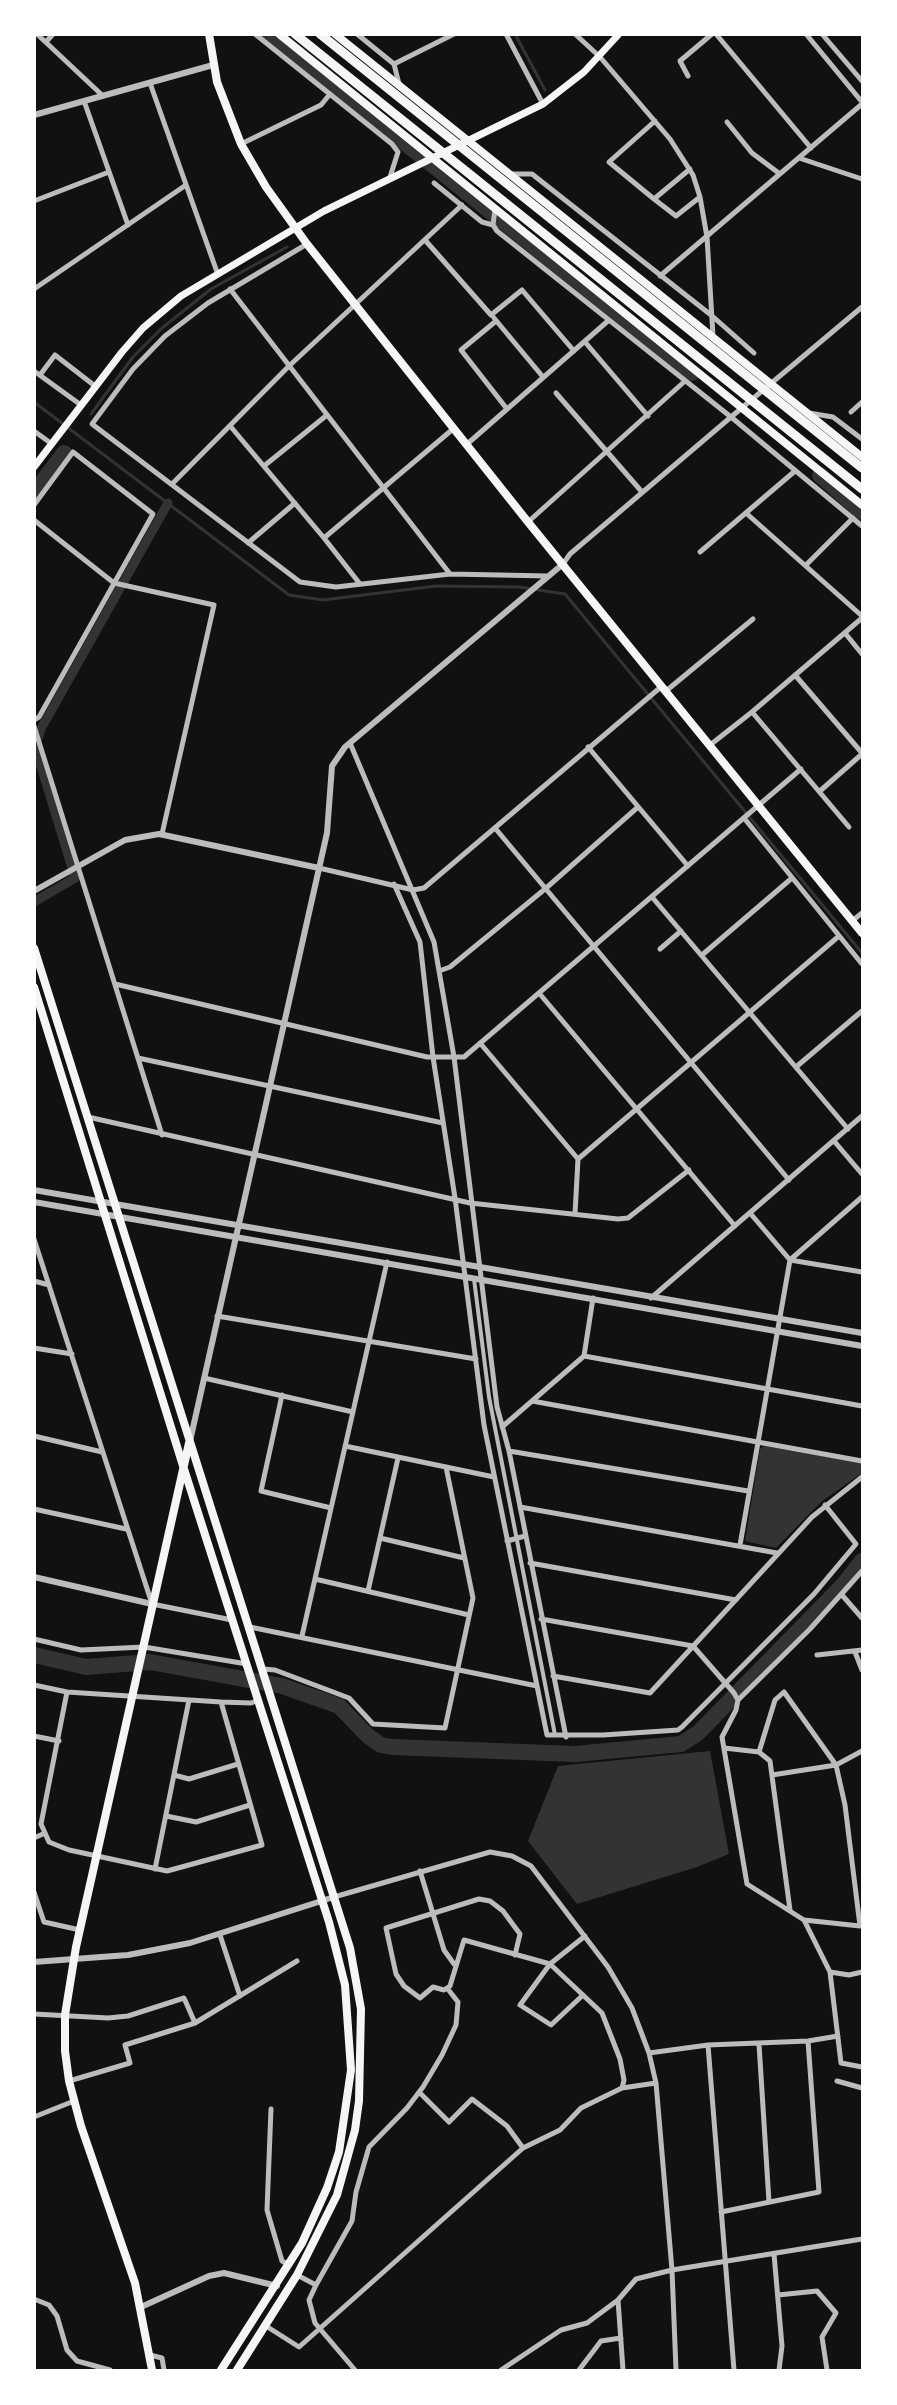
<!DOCTYPE html>
<style>
body{margin:0}
#map{position:relative;width:897px;height:2405px;overflow:hidden;background:#111;font-family:"IBM Plex Serif",serif}
canvas{display:block}
.frame{position:absolute;inset:0;border:36px solid #fff;pointer-events:none}
</style>
<div id="map">
<canvas width="897" height="2405"></canvas>
<div class="frame"></div>
</div>
<script>
const ctx = document.querySelector('canvas').getContext('2d');
ctx.lineJoin = 'round';
function fillPath(path, color) { ctx.fillStyle = color; ctx.fill(path, 'evenodd'); }
const shape = rows => new Path2D(rows.map(r => 'M' + r).join(''));
function trace(path, color, width, dash) { ctx.strokeStyle = color; ctx.lineWidth = width; ctx.lineCap = dash ? 'butt' : 'round'; ctx.setLineDash(dash || []); ctx.stroke(path); }
const water = shape([
 [764,1446,862,1463,862,1473,821,1502,776,1548,745,1541,760,1449],
 [710,1751,729,1854,697,1867,577,1904,528,1841,558,1766]
]);
const stream = shape([
 [515,34,545,90],
 [34,402,289,595,323,600,436,586,519,587,565,594,862,953],
 [91,414,133,357,162,328,211,289,287,247]
]);
const canal = shape([
 [34,902,75,878,35,747,42,727,168,503]
]);
const river = shape([
 [269,34,692,373],
 [820,475,862,512],
 [34,493,64,453],
 [34,1655,86,1667,150,1662,282,1686,339,1706,368,1736,381,1745,392,1747,575,1754,681,1744,698,1733,844,1584,862,1561]
]);
const pedestrian = shape([
 [474,1279,489,1397,555,1735]
]);
const minor = shape([
 [37,34,103,96],
 [255,34,392,144,398,152,390,177],
 [357,34,394,64],
 [506,34,543,104],
 [575,34,600,57,670,139,693,175,700,197,707,237,713,336],
 [716,34,811,148],
 [806,34,862,102],
 [822,34,862,81],
 [46,42,53,34],
 [688,76,680,61,712,34],
 [150,83,217,272],
 [399,84,394,64,454,34],
 [84,101,128,225],
 [655,121,609,162,654,199,690,169],
 [727,122,752,153,780,174],
 [241,144,321,105,330,94],
 [799,158,862,179],
 [510,174,532,174,711,315,754,353],
 [434,183,482,222,493,225],
 [654,199,676,216,700,197],
 [34,201,109,172],
 [495,209,493,225,497,231,731,417,862,307],
 [425,240,491,315,522,290,574,351],
 [307,244,208,303,165,336,133,369,92,424,300,582,336,587,450,574,548,576],
 [660,276,862,104],
 [34,289,186,185],
 [230,289,450,574],
 [494,318,543,377],
 [496,321,461,350,507,409],
 [585,342,648,416],
 [34,371,81,405],
 [40,375,55,355,95,386],
 [556,393,642,492],
 [851,412,862,402],
 [809,413,833,417,862,439],
 [231,427,324,538],
 [34,431,52,444],
 [466,445,609,320],
 [264,466,327,415],
 [172,484,289,366,462,205],
 [34,505,73,452,153,514,39,717,34,720],
 [746,513,862,616],
 [34,520,114,583,214,605,162,834],
 [528,522,685,381],
 [248,543,295,503],
 [700,552,795,471],
 [563,564,570,554,731,417,862,526],
 [806,565,853,518],
 [360,584,324,538,453,429],
 [845,633,862,654],
 [795,675,862,753],
 [666,691,753,619],
 [34,726,162,1135],
 [350,743,434,942,454,1057,497,1407,509,1451,566,1737],
 [710,745,752,712],
 [588,747,688,866],
 [820,791,862,754],
 [744,818,862,964],
 [849,827,752,712,862,618],
 [495,828,789,1180],
 [319,868,413,890,424,888,662,686],
 [394,884,420,942,433,1057,455,1198,484,1425,547,1735,603,1735,678,1730,682,1727,814,1594,856,1544,825,1505],
 [652,897,848,1129],
 [852,921,862,913],
 [660,949,681,931],
 [702,955,792,878],
 [439,971,450,967,545,889,638,807],
 [115,984,427,1057,464,1057,801,769],
 [539,993,735,1226],
 [480,1043,578,1159],
 [138,1058,443,1123],
 [796,1067,862,1011],
 [88,1117,470,1203,618,1219,628,1218,689,1170],
 [834,1141,862,1174],
 [575,1214,578,1159,839,936],
 [34,1239,152,1604,232,1620],
 [790,1260,862,1197],
 [790,1260,862,1272],
 [34,1281,49,1285],
 [651,1298,862,1116],
 [217,1316,476,1359],
 [34,1348,72,1354],
 [584,1356,862,1406],
 [204,1378,353,1412],
 [282,1395,261,1491,331,1508],
 [532,1401,862,1461],
 [502,1427,584,1356,593,1298],
 [34,1436,102,1452],
 [345,1446,494,1477],
 [509,1451,748,1491],
 [520,1507,777,1553],
 [34,1509,126,1529],
 [380,1538,464,1558],
 [507,1541,525,1536],
 [740,1545,790,1260,750,1213],
 [530,1563,736,1600],
 [315,1579,469,1615],
 [368,1591,398,1458],
 [842,1595,862,1618],
 [541,1619,693,1646,734,1693,738,1700,736,1710,722,1737,747,1884,804,1920,830,1972,841,2063,862,2067],
 [250,1627,537,1686],
 [302,1636,387,1262],
 [34,1639,81,1650,144,1647,247,1664],
 [855,1652,862,1670],
 [817,1655,862,1650],
 [263,1669,275,1670,349,1698,373,1724,445,1728,473,1598,446,1467],
 [553,1676,650,1693,812,1517,862,1477],
 [34,1685,67,1692,221,1702,251,1703,259,1700],
 [67,1692,41,1824,49,1842,69,1850,167,1871,262,1845,221,1702],
 [738,1700,810,1629,862,1571],
 [34,1736,59,1741],
 [724,1748,759,1752,770,1761,790,1910],
 [759,1752,775,1700,784,1692,836,1765,845,1805,860,1926,804,1920],
 [174,1775,189,1779,238,1764],
 [772,1775,836,1765,862,1751],
 [166,1816,196,1822,250,1805],
 [34,1838,45,1833],
 [155,1869,189,1700],
 [420,1871,444,1950,454,1964],
 [34,1892,44,1922,80,1930],
 [334,1897,490,1852,512,1856,531,1866,608,1967,632,2008,649,2053,656,2083,672,2270,676,2370],
 [220,1935,240,1996],
 [515,1955,520,1934,503,1911,490,1901,479,1899,386,1928,396,1974,404,1986,420,1998,433,1987,444,1990,450,1986,464,1940,550,1964,602,2013,620,2059,624,2080,622,2088],
 [830,1972,849,1975,862,1972],
 [583,1995,551,2025,520,2005,550,1964,585,1936],
 [34,2014,108,2018,128,2016,184,1998,195,2023],
 [759,2044,769,2202],
 [708,2045,734,2370],
 [649,2053,708,2045,808,2041,838,2036],
 [69,2081,130,2063,125,2045,195,2023,297,1961],
 [837,2081,862,2088],
 [419,2092,449,2122,472,2099,507,2126,523,2148],
 [271,2109,267,2210,282,2261,289,2265],
 [34,2117,74,2101],
 [721,2212,819,2192,808,2041],
 [774,2254,782,2346,779,2370],
 [297,2275,316,2285,309,2300,315,2323,355,2370],
 [316,2285,352,2221,356,2192,369,2147,407,2108,423,2087,442,2055,456,2025,458,2002,447,1988],
 [778,2295,817,2291,836,2313,822,2337,827,2370],
 [34,2299,49,2305,57,2316,67,2350,77,2361,110,2370],
 [618,2300,623,2370],
 [266,2326,299,2347,523,2148,560,2130,581,2108,622,2088,656,2083],
 [150,2355,162,2358,164,2370],
 [501,2370,561,2330,587,2323,618,2300,636,2279,672,2270,862,2239],
 [579,2370,601,2341,621,2338]
]);
const tertiary = shape([
 [34,115,213,65],
 [34,891,125,840,159,834,319,868],
 [34,1190,862,1333],
 [34,1202,862,1346],
 [190,1441,327,833,332,766,345,747,563,564],
 [34,1577,152,1604],
 [34,1962,128,1955,190,1943,334,1897],
 [141,2307,209,2276,224,2273,277,2286]
]);
const secondary = shape([
 [34,467,122,352,143,328,181,296,324,211,543,104,584,72,619,34]
]);
const primary = shape([
 [209,34,217,82,241,144,266,187,307,244,528,522,862,933],
 [34,948,350,1948,361,2009,359,2101,355,2130,337,2195,297,2275,237,2370],
 [34,987,184,1469,329,1922,345,1985,351,2070,339,2152,327,2188,302,2243,221,2370],
 [152,2370,135,2283,81,2126,69,2081,65,2051,65,2015,76,1947,189,1443]
]);
const trunk = shape([
 [279,34,862,505],
 [335,34,862,457]
]);
const motorway = shape([
 [295,34,862,489],
 [320,34,862,468]
]);
fillPath(water, '#333');
trace(stream, '#333', 3);
trace(canal, '#333', 9);
trace(river, '#333', 16);
trace(pedestrian, '#bcbcbc', 4);
trace(minor, '#bcbcbc', 5);
trace(tertiary, '#bcbcbc', 6);
trace(secondary, '#f5f5f5', 7);
trace(primary, '#f5f5f5', 8);
trace(trunk, '#f5f5f5', 8);
trace(motorway, '#f5f5f5', 9);
</script>
